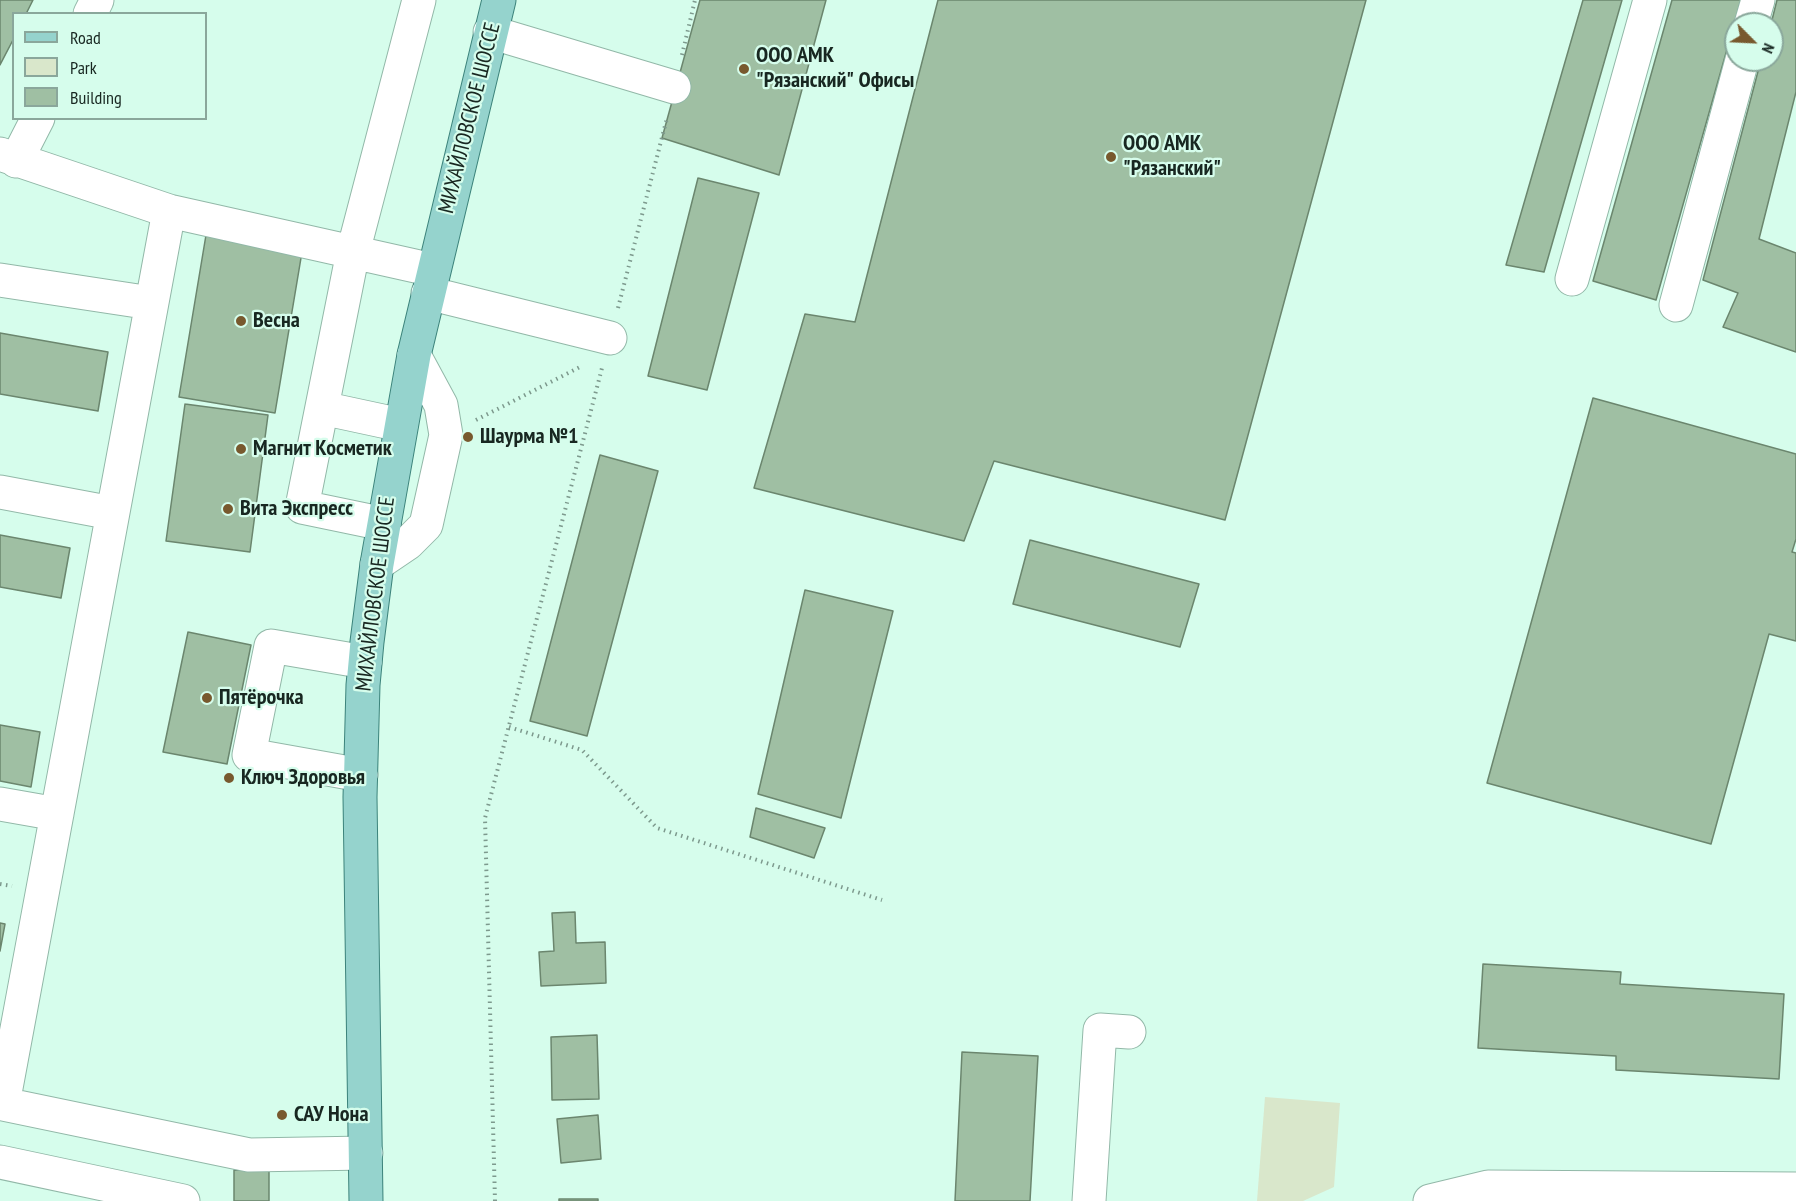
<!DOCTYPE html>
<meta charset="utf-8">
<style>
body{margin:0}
#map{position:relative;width:1796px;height:1201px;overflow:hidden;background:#d6fdec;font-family:"PT Sans Narrow",sans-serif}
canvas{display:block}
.legend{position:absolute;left:12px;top:12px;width:195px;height:108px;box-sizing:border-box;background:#d6fdec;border:2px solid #8aa79b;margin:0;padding:8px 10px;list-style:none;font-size:18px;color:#182721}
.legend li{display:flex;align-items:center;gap:12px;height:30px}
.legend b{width:30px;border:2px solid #8aa79b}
.north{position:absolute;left:1724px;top:12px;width:60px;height:60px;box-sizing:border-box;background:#d6fdec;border:2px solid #8aa79b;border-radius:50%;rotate:114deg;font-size:16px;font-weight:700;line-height:24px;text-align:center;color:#182721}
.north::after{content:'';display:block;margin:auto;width:21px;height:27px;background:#78592e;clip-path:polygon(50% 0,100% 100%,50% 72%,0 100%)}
</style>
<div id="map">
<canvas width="1796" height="1201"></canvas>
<ul class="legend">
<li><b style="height:8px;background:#95d3cd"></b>Road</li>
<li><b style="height:16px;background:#d9e7cb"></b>Park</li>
<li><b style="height:16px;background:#9fbfa3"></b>Building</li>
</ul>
<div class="north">N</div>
</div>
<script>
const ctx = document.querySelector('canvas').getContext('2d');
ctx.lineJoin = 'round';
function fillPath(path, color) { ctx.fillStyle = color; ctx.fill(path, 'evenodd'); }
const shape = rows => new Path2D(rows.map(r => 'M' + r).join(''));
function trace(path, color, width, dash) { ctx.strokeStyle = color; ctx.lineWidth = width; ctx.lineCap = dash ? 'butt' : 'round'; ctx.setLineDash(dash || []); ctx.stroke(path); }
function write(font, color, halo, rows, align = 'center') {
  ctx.font = font + ' "PT Sans Narrow",sans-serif'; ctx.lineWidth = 4.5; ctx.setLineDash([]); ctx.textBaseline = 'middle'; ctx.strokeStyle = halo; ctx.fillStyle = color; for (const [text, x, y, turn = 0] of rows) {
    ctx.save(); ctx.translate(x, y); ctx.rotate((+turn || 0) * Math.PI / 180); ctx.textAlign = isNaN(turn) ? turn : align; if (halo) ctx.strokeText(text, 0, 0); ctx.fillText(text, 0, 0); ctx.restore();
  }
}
const green = shape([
 [1265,1097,1340,1103,1334,1187,1303,1201,1257,1201]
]);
const building = shape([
 [0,0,33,0,26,14,14,14,14,38,0,65,0,0],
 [700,0,826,0,779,175,662,138,700,0],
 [938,0,1366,0,1225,520,994,461,964,541,754,488,805,314,855,322,938,0],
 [1583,0,1622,0,1544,272,1506,265,1583,0],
 [1672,0,1741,0,1656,300,1593,281,1672,0],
 [1777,0,1796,0,1796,92,1759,239,1796,253,1796,352,1723,327,1738,293,1703,280,1761,60,1772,60,1771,24,1777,0],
 [698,178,759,193,707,390,648,376,698,178],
 [207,229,303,246,275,413,179,397,207,229],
 [0,333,108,352,98,411,0,394,0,333],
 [1593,398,1796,454,1796,539,1792,552,1796,553,1796,641,1769,634,1711,844,1487,783,1593,398],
 [185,404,268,415,250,552,166,541,185,404],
 [600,455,658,471,587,736,530,721,600,455],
 [0,535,70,548,61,598,0,587,0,535],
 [1030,540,1199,584,1180,647,1013,604,1030,540],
 [805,590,893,611,841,818,758,794,805,590],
 [188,632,251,645,227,764,163,752,188,632],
 [0,725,40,732,31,787,0,781,0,725],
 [756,808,825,828,814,858,750,837,756,808],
 [575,912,576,943,605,942,606,983,541,986,539,952,554,951,552,913,575,912],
 [0,923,5,924,0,951,0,923],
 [1483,964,1621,972,1620,984,1784,994,1779,1079,1616,1070,1616,1056,1478,1048,1483,964],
 [597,1035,599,1099,552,1100,551,1037,597,1035],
 [962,1052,1038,1056,1030,1201,955,1201,962,1052],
 [598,1115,601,1159,561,1163,557,1119,598,1115],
 [234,1170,269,1171,269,1201,234,1201,234,1170],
 [559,1199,598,1199,598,1201,559,1201,559,1199]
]);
const path = shape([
 [682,55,695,0],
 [618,308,667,118],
 [476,420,582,366],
 [509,727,582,750,657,828,882,900],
 [0,884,12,886],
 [495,1201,485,818,602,368]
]);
const minor = shape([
 [90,14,97,0],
 [1751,24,1758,0],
 [490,32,674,87],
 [0,154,169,211],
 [16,161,38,118],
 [1572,279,1650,0],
 [0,280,151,303],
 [428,293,610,338],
 [1676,305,1742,60],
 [322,408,401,425],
 [0,492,112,513],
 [384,524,302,507,353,252,419,0],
 [377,564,408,543,426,525,446,435,441,405,414,355],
 [361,775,249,755,271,646,365,662],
 [0,804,57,814],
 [366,1153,249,1155,3,1104,169,211,433,270],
 [0,1162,183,1201],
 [1089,1201,1100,1030,1129,1032],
 [1430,1201,1488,1187,1796,1189]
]);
const major = shape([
 [366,1201,360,797,363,685,367,642,377,564,414,355,499,0]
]);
const markers = [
 [744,69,6,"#78592e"],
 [1111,157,6,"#78592e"],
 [241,321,6,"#78592e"],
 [468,437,6,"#78592e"],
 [241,449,6,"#78592e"],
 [228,509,6,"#78592e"],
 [207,698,6,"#78592e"],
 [229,778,6,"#78592e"],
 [282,1115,6,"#78592e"]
];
const poiNames = [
 ["ООО АМК",756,56],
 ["\"Рязанский\" Офисы",756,81],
 ["ООО АМК",1123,144],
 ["\"Рязанский\"",1123,169],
 ["Весна",253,321],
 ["Шаурма №1",480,437],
 ["Магнит Косметик",253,449],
 ["Вита Экспресс",240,509],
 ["Пятёрочка",219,698],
 ["Ключ Здоровья",241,778],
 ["САУ Нона",294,1115]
];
const streetNames = [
 ["МИХАЙЛОВСКОЕ ШОССЕ",470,118,-76],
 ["МИХАЙЛОВСКОЕ ШОССЕ",376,594,-83]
];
fillPath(green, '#d9e7cb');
fillPath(building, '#9fbfa3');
trace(building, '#6b866e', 1.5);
trace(minor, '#92b8a8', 35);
trace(major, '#3c837b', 35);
trace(path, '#7d998d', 4, [1.5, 4.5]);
trace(minor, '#fff', 33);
trace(major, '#95d3cd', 33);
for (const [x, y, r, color] of markers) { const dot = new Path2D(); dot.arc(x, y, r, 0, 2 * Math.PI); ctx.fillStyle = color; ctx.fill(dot); trace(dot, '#d6fdec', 2); }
write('bold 22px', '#182721', '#d6fdec', poiNames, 'left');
write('22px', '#182721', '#d6fdec', streetNames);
</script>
